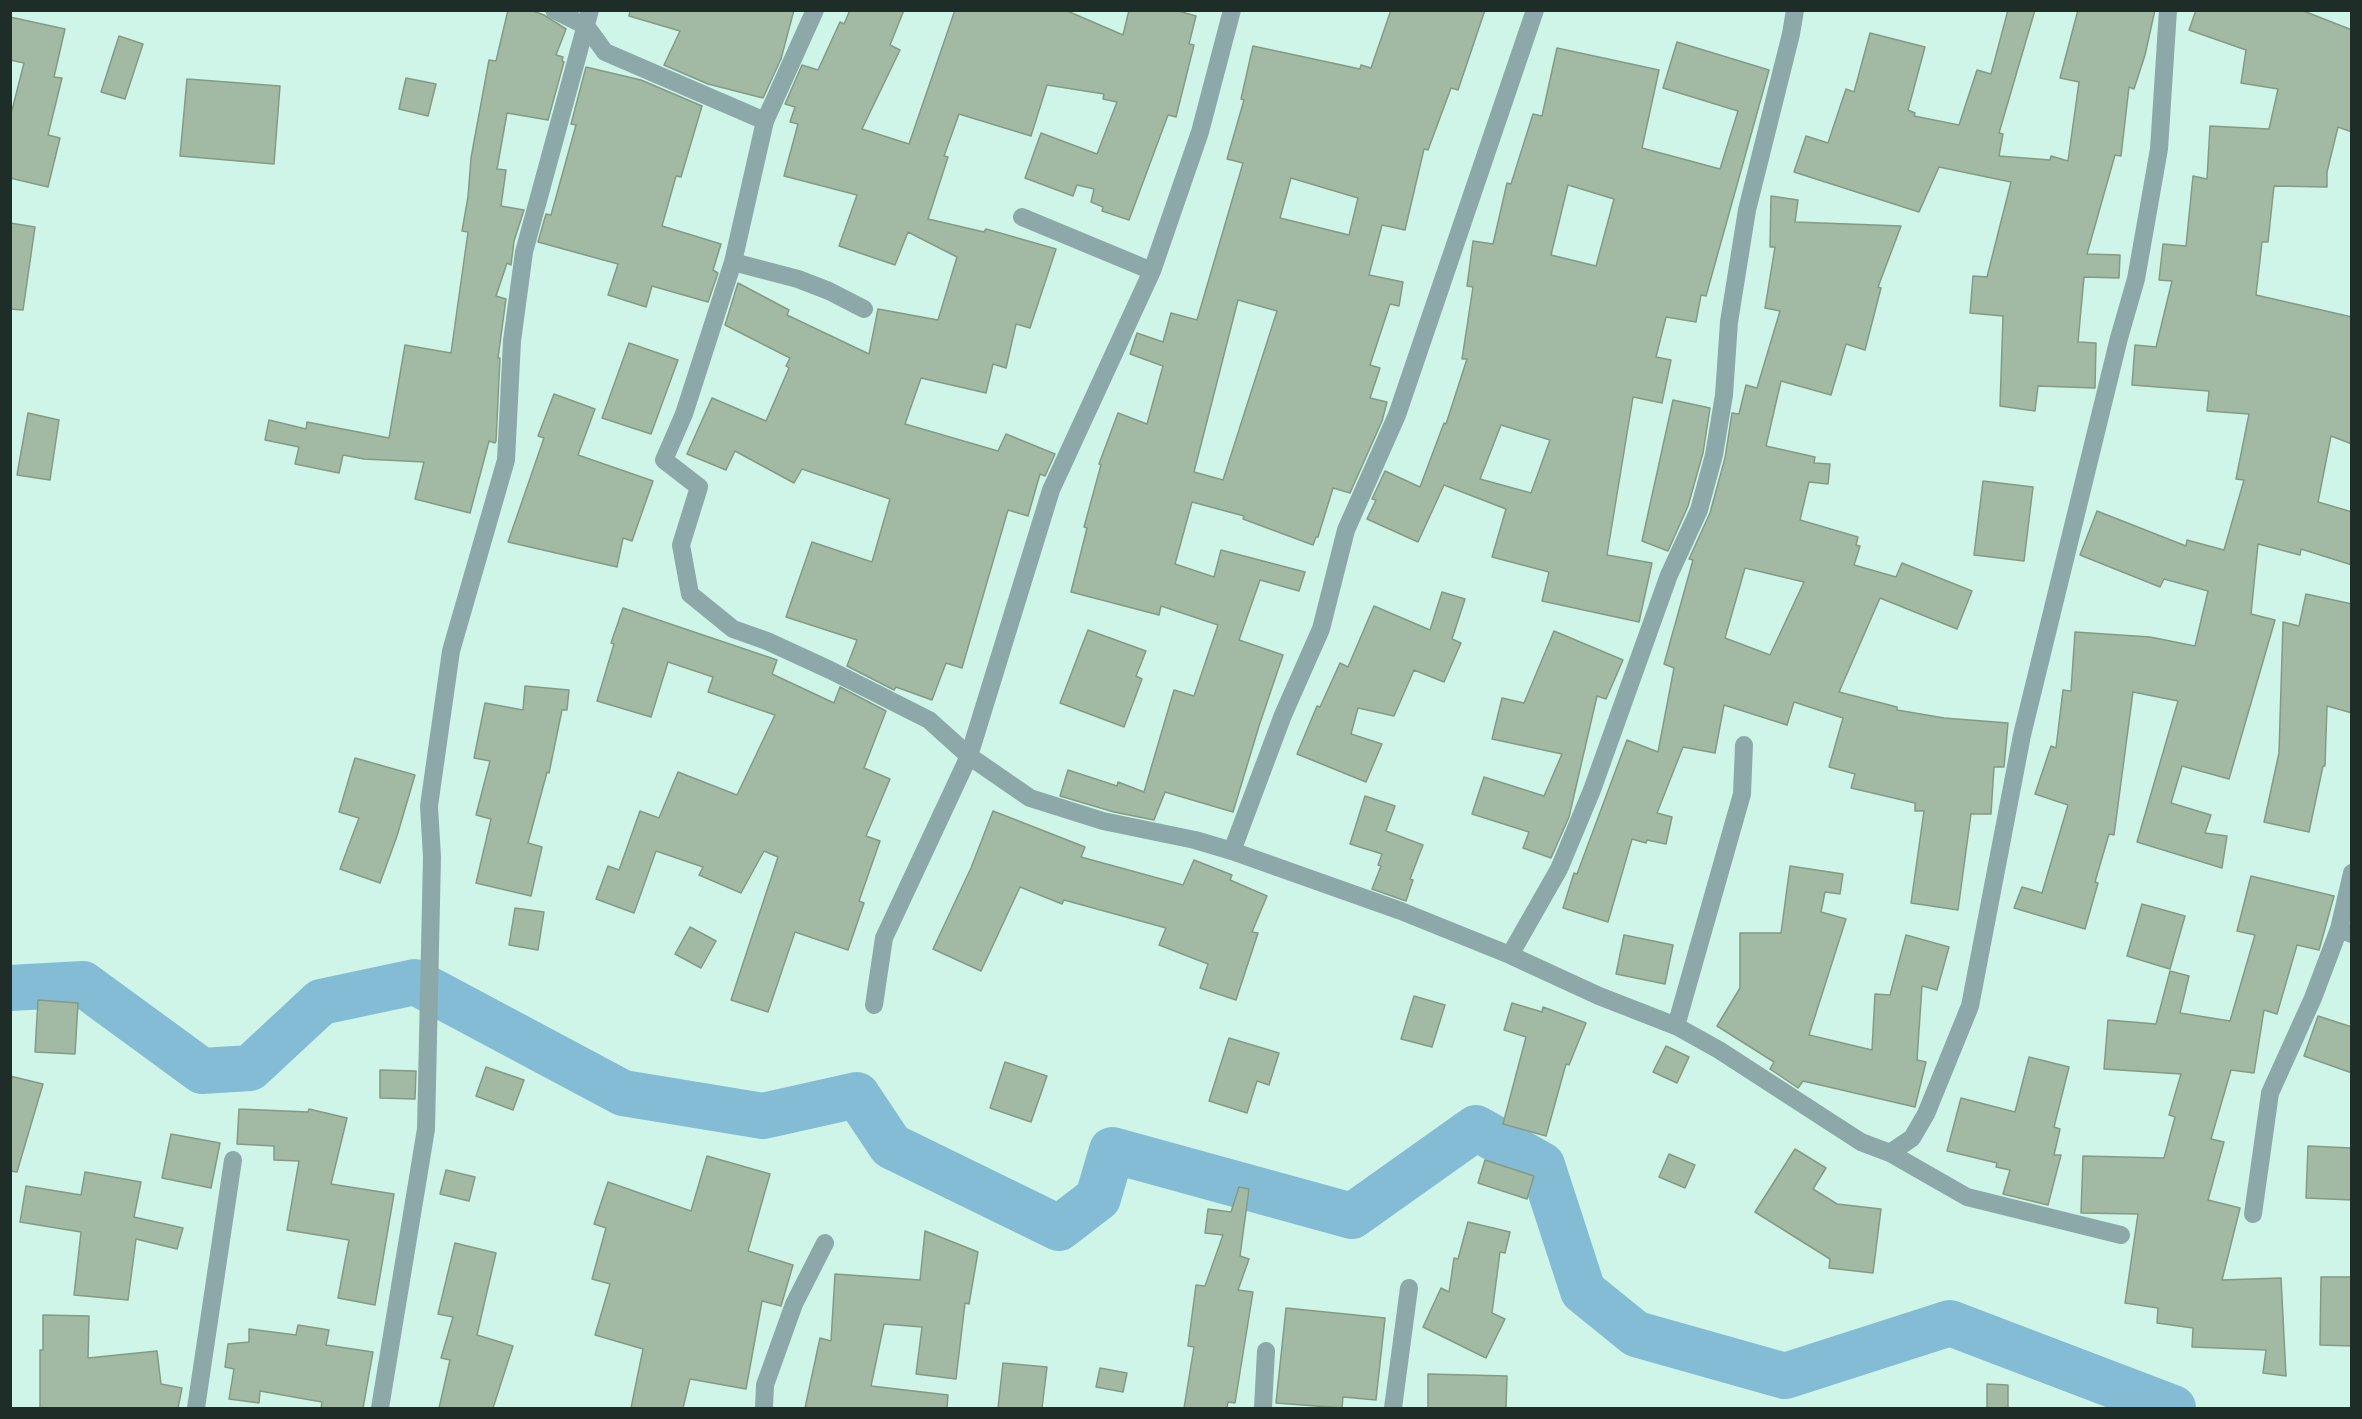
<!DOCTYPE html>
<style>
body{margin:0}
#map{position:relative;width:2362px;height:1419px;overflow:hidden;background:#cff5e8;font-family:"Archivo Narrow",sans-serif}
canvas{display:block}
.frame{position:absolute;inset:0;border:12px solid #1f2d28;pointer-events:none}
</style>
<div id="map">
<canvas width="2362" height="1419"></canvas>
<div class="frame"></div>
</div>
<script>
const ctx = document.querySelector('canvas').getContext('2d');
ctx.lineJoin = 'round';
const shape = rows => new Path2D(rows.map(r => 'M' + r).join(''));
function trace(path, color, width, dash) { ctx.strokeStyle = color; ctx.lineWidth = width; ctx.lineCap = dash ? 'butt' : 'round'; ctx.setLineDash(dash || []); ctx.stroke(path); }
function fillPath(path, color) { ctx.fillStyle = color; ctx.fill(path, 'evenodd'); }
const river = shape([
 [10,988,83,984,202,1071,250,1068,321,1002,415,982,623,1093,763,1116,857,1095,891,1146,1059,1228,1098,1198,1112,1150,1352,1216,1476,1128,1542,1165,1583,1291,1636,1334,1785,1376,1950,1323,2173,1408]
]);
const building = shape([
 [508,10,530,10,544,15,566,29,556,55,563,57,562,61,564,62,548,120,507,113,497,169,506,170,501,206,524,210,514,241,511,265,507,263,496,296,506,299,498,358,500,358,496,441,495,443,489,441,470,513,415,499,424,462,364,459,343,455,339,473,295,464,299,447,265,440,269,420,306,429,307,422,389,438,405,345,451,353,468,232,462,231,468,197,471,158,489,60,496,61,508,10],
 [630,10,794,10,781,59,763,98,708,84,664,65,680,31,629,16,630,10],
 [850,10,904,10,890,45,900,50,862,129,909,144,955,10,1065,10,1123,35,1129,10,1175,10,1196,16,1189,44,1194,45,1176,117,1168,115,1129,220,1102,211,1103,207,1091,202,1094,189,1077,185,1073,196,1025,178,1041,133,1097,154,1117,102,1103,99,1104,94,1047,85,1031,136,959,114,944,156,948,157,928,219,984,232,986,229,1056,249,1030,328,1016,324,1006,368,993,364,986,393,921,378,905,424,998,451,1006,434,1055,454,1045,476,1040,474,1028,516,1008,510,962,668,946,663,932,700,896,687,894,690,847,666,857,640,786,617,812,542,872,562,890,499,802,469,794,483,735,451,726,470,687,454,712,398,766,421,789,368,786,366,790,358,725,325,738,283,789,310,787,315,869,354,878,309,938,320,957,257,908,232,895,265,839,246,857,195,784,176,798,124,790,122,795,107,785,104,802,65,818,70,840,22,844,24,850,10],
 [1391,10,1485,10,1458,90,1451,88,1428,150,1424,149,1405,230,1382,225,1369,275,1403,282,1399,306,1390,304,1370,365,1380,368,1370,398,1387,402,1382,421,1350,493,1333,488,1318,537,1316,537,1313,545,1243,519,1244,516,1192,502,1175,564,1214,577,1221,550,1305,572,1299,591,1260,580,1239,640,1283,655,1259,726,1233,812,1165,792,1154,820,1114,812,1060,796,1068,770,1117,786,1118,782,1144,792,1174,690,1194,696,1218,625,1161,606,1159,615,1071,592,1087,528,1084,527,1101,465,1099,464,1118,413,1147,424,1163,366,1130,354,1137,333,1163,342,1171,313,1197,320,1243,163,1227,159,1244,100,1241,99,1253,46,1360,69,1361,65,1371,68,1391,10],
 [1291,178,1358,198,1349,235,1280,218,1291,178],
 [1238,300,1277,311,1223,480,1194,472,1238,300],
 [2008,10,2035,10,1999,133,2003,134,1999,156,2050,160,2051,156,2068,161,2079,82,2060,78,2078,10,2155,10,2145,55,2134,89,2129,87,2121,156,2115,155,2087,254,2120,255,2119,278,2084,277,2078,342,2096,343,2095,388,2038,386,2035,411,2000,406,2003,316,1970,313,1973,276,1987,277,2011,182,1939,167,1919,212,1794,172,1806,136,1828,143,1846,89,1854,92,1870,33,1925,47,1908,110,1915,113,1914,116,1959,125,1977,70,1991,74,2008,10],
 [2196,10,2301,10,2352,30,2352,132,2338,127,2327,172,2327,187,2274,186,2268,242,2262,242,2256,295,2352,317,2352,444,2331,436,2318,502,2352,512,2352,565,2301,549,2300,555,2258,544,2251,614,2275,620,2229,779,2182,766,2171,803,2211,815,2205,833,2227,836,2222,868,2137,842,2178,701,2133,692,2114,835,2109,834,2095,882,2098,883,2085,929,2014,908,2022,887,2042,893,2068,805,2035,794,2051,746,2056,748,2063,690,2071,691,2075,632,2150,637,2195,646,2208,591,2164,579,2160,587,2080,555,2097,511,2186,546,2187,540,2224,550,2244,480,2236,479,2249,414,2207,411,2209,391,2132,385,2135,345,2156,347,2172,281,2159,280,2163,244,2186,246,2193,176,2207,179,2210,126,2269,129,2278,89,2241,83,2246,50,2189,30,2196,10],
 [10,17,65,29,54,77,62,78,48,135,60,138,48,187,10,178,10,118,24,63,10,60,10,17],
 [119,36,143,44,125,99,101,92,119,36],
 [1677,42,1769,70,1706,296,1701,295,1696,322,1666,317,1656,357,1671,360,1662,403,1633,397,1607,555,1652,563,1639,622,1542,601,1549,572,1492,557,1506,509,1444,485,1418,542,1367,519,1376,500,1372,499,1385,471,1420,487,1444,423,1446,424,1467,359,1462,359,1473,287,1467,286,1473,241,1493,244,1507,183,1511,184,1533,114,1542,116,1557,48,1659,70,1642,148,1720,169,1738,111,1663,88,1677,42],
 [1568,185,1614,199,1596,266,1551,255,1568,185],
 [1501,425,1550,440,1531,493,1480,479,1501,425],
 [586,67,641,80,702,106,681,177,676,176,662,226,721,244,713,270,718,273,708,302,652,286,646,307,608,295,618,264,538,242,546,214,551,215,576,125,571,124,586,67],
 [406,78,436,84,428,116,399,109,406,78],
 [187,79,280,86,274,164,180,156,187,79],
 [1771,196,1798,200,1795,222,1901,226,1878,287,1881,288,1865,350,1846,344,1831,395,1781,381,1766,446,1815,457,1814,463,1830,464,1828,484,1809,482,1800,520,1858,537,1856,545,1860,546,1854,565,1896,577,1902,563,1972,591,1957,629,1880,598,1839,692,1897,707,1897,710,1944,718,2008,723,2004,767,1994,767,1991,814,1971,814,1958,910,1911,903,1924,811,1915,811,1915,803,1851,788,1855,774,1829,767,1843,718,1794,702,1787,725,1724,705,1715,753,1683,747,1657,813,1672,817,1666,844,1647,840,1646,843,1632,839,1608,922,1563,908,1574,873,1577,874,1627,740,1658,752,1674,668,1664,664,1693,560,1689,559,1710,513,1725,458,1732,413,1739,414,1746,385,1757,388,1780,311,1765,308,1775,247,1770,247,1771,196],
 [1745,568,1804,582,1770,655,1725,638,1745,568],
 [10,223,35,227,23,310,10,309,10,223],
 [629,343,678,360,651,434,602,418,629,343],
 [554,394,595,409,578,455,653,481,632,541,623,538,617,567,508,542,544,438,538,436,554,394],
 [1673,400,1710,408,1703,453,1688,506,1668,551,1642,541,1673,400],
 [28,413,59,420,50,480,17,475,28,413],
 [1983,481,2033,487,2024,561,1974,555,1983,481],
 [1442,592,1465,599,1452,639,1461,643,1444,682,1414,670,1394,716,1358,708,1351,734,1382,744,1366,782,1297,754,1317,706,1320,707,1340,663,1348,667,1374,606,1430,630,1442,592],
 [2306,594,2352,604,2352,713,2327,706,2325,766,2323,766,2309,832,2264,822,2279,753,2283,622,2299,626,2306,594],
 [623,608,777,660,772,674,834,703,840,687,886,711,864,768,890,779,866,836,880,841,859,901,864,903,848,950,795,932,768,1012,731,1000,778,857,764,851,741,893,699,875,703,867,656,851,634,913,596,899,608,866,619,870,640,811,659,818,678,772,737,795,775,715,708,692,713,677,668,662,651,717,597,701,614,644,611,643,623,608],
 [1088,630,1146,651,1136,676,1142,679,1124,727,1060,703,1088,630],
 [1554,631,1623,660,1606,699,1597,696,1569,817,1551,858,1523,848,1529,832,1472,814,1484,777,1544,796,1562,754,1492,739,1502,698,1524,703,1554,631],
 [525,686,569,690,567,710,562,710,549,773,547,772,528,843,542,847,531,896,476,883,491,819,476,815,490,761,474,758,485,703,523,710,525,686],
 [355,758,415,775,397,836,380,883,340,869,359,818,339,812,355,758],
 [1365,796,1395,806,1386,831,1423,845,1410,879,1413,880,1406,901,1372,889,1381,866,1378,865,1382,854,1350,844,1365,796],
 [993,811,1085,847,1081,857,1183,885,1194,860,1232,875,1230,880,1267,896,1252,932,1258,933,1236,1000,1200,988,1208,964,1159,945,1166,928,1064,900,1062,904,1020,887,981,971,933,949,971,868,993,811],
 [1790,866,1843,874,1840,894,1825,892,1821,912,1846,919,1809,1035,1872,1050,1875,994,1890,995,1906,935,1949,947,1937,990,1922,986,1917,1060,1926,1062,1915,1107,1803,1081,1798,1088,1770,1069,1774,1062,1717,1026,1740,988,1740,933,1781,933,1790,866],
 [2251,876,2334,896,2319,950,2297,945,2277,1014,2264,1010,2254,1073,2231,1070,2211,1139,2224,1142,2208,1200,2240,1208,2222,1280,2281,1278,2286,1376,2263,1373,2266,1350,2192,1347,2193,1328,2157,1323,2158,1308,2125,1303,2138,1214,2081,1213,2083,1156,2164,1158,2175,1117,2169,1115,2181,1074,2104,1069,2108,1020,2156,1024,2170,971,2189,976,2180,1013,2230,1021,2255,935,2237,931,2251,876],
 [2142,904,2185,916,2170,969,2127,956,2142,904],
 [515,908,544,912,538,950,509,945,515,908],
 [690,927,716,941,701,968,675,954,690,927],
 [1624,935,1673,945,1665,984,1616,974,1624,935],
 [1414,996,1445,1005,1432,1047,1401,1039,1414,996],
 [38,1000,78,1003,75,1054,35,1052,38,1000],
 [1512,1003,1542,1012,1543,1007,1586,1023,1569,1065,1566,1064,1546,1136,1503,1124,1526,1037,1504,1030,1512,1003],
 [2318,1016,2352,1027,2352,1073,2304,1056,2318,1016],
 [1229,1038,1279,1053,1269,1085,1257,1081,1247,1113,1209,1101,1229,1038],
 [1666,1046,1689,1057,1677,1083,1653,1072,1666,1046],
 [2029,1057,2069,1067,2054,1127,2060,1129,2054,1155,2061,1155,2048,1205,2003,1194,2010,1170,1996,1167,1997,1163,1947,1151,1961,1098,2015,1112,2029,1057],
 [1005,1062,1047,1076,1031,1122,990,1108,1005,1062],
 [486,1067,524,1080,513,1110,476,1096,486,1067],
 [380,1070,416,1071,415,1099,380,1098,380,1070],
 [10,1076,43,1084,17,1172,10,1171,10,1076],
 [239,1109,308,1112,309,1109,347,1118,331,1184,394,1194,375,1305,338,1298,349,1240,287,1230,299,1161,274,1160,274,1146,237,1144,239,1109],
 [171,1134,220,1143,211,1188,162,1178,171,1134],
 [2308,1146,2352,1148,2352,1200,2306,1198,2308,1146],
 [1795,1149,1826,1168,1813,1189,1837,1204,1881,1209,1873,1273,1829,1268,1830,1259,1755,1212,1795,1149],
 [1669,1154,1695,1165,1685,1188,1659,1177,1669,1154],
 [707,1156,770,1174,748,1251,793,1265,781,1306,762,1301,746,1389,690,1379,683,1408,631,1408,643,1349,595,1335,610,1284,592,1279,606,1228,594,1224,608,1182,691,1211,707,1156],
 [1485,1160,1534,1176,1527,1199,1478,1183,1485,1160],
 [446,1170,475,1177,469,1201,440,1194,446,1170],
 [85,1172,141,1182,134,1217,183,1228,177,1249,136,1239,128,1300,74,1295,81,1232,20,1222,26,1186,81,1195,85,1172],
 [1239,1187,1249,1189,1240,1256,1249,1259,1238,1290,1253,1292,1235,1403,1228,1402,1227,1408,1184,1408,1194,1347,1188,1346,1196,1285,1205,1286,1223,1235,1205,1233,1208,1209,1231,1212,1239,1187],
 [1468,1222,1510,1232,1505,1253,1500,1252,1492,1313,1505,1319,1486,1358,1423,1327,1441,1288,1449,1292,1454,1258,1458,1259,1468,1222],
 [925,1231,978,1252,969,1304,965,1303,956,1379,916,1374,922,1327,884,1324,871,1386,948,1395,947,1408,805,1408,820,1338,831,1341,835,1274,920,1280,925,1231],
 [455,1243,496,1253,477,1335,513,1346,493,1408,439,1408,450,1360,441,1358,453,1317,438,1314,455,1243],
 [2321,1277,2352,1277,2352,1346,2320,1345,2321,1277],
 [1286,1308,1385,1318,1376,1400,1343,1397,1342,1408,1276,1403,1286,1308],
 [43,1315,89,1316,88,1358,157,1351,161,1384,182,1388,178,1408,40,1408,40,1350,43,1350,43,1315],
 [298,1325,329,1330,326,1345,373,1352,363,1408,321,1408,322,1402,260,1391,259,1403,229,1399,234,1369,225,1367,228,1344,249,1342,249,1329,296,1335,298,1325],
 [1003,1363,1047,1367,1042,1408,998,1408,1003,1363],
 [1100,1368,1127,1373,1123,1392,1096,1387,1100,1368],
 [1428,1374,1507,1376,1506,1408,1428,1408,1428,1374],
 [1987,1384,2008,1385,2008,1408,1987,1408,1987,1384]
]);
const street = shape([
 [554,10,586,26,605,52,765,121],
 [815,10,765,121,733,262,798,279,829,291,864,309],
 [1022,217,1152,271],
 [733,262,684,414,664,460,699,487,681,545,690,594,733,629,767,641,830,670,929,720,969,756,1030,798,1103,821,1195,840,1232,851,1401,911,1510,955,1599,996,1676,1026,1719,1050,1861,1142,1890,1153,1967,1197,2121,1235],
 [1232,851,1283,715,1321,629,1346,530,1397,415,1535,10],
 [2352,873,2339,929,2352,934],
 [1510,955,1559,869,1592,790,1669,575,1699,510,1714,455,1724,395,1729,322,1747,210,1791,34,1795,10],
 [874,1005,884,938,969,756,1051,490,1152,271,1200,132,1232,10],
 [1676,1026,1742,794,1744,745],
 [1890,1153,1912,1138,1926,1114,1970,1006,2022,735,2119,338,2136,279,2159,149,2168,10],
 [2253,1214,2270,1093,2313,998,2339,929],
 [196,1408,233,1160],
 [380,1408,426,1129,432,857,429,806,451,651,506,460,512,341,524,252,590,10],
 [764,1408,765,1385,794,1304,825,1243],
 [1263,1408,1266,1351],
 [1393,1408,1409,1288]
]);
trace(river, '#83bcd4', 46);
fillPath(building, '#a2baa3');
trace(building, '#839b84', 1.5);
trace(street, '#8ca8a9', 18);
</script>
